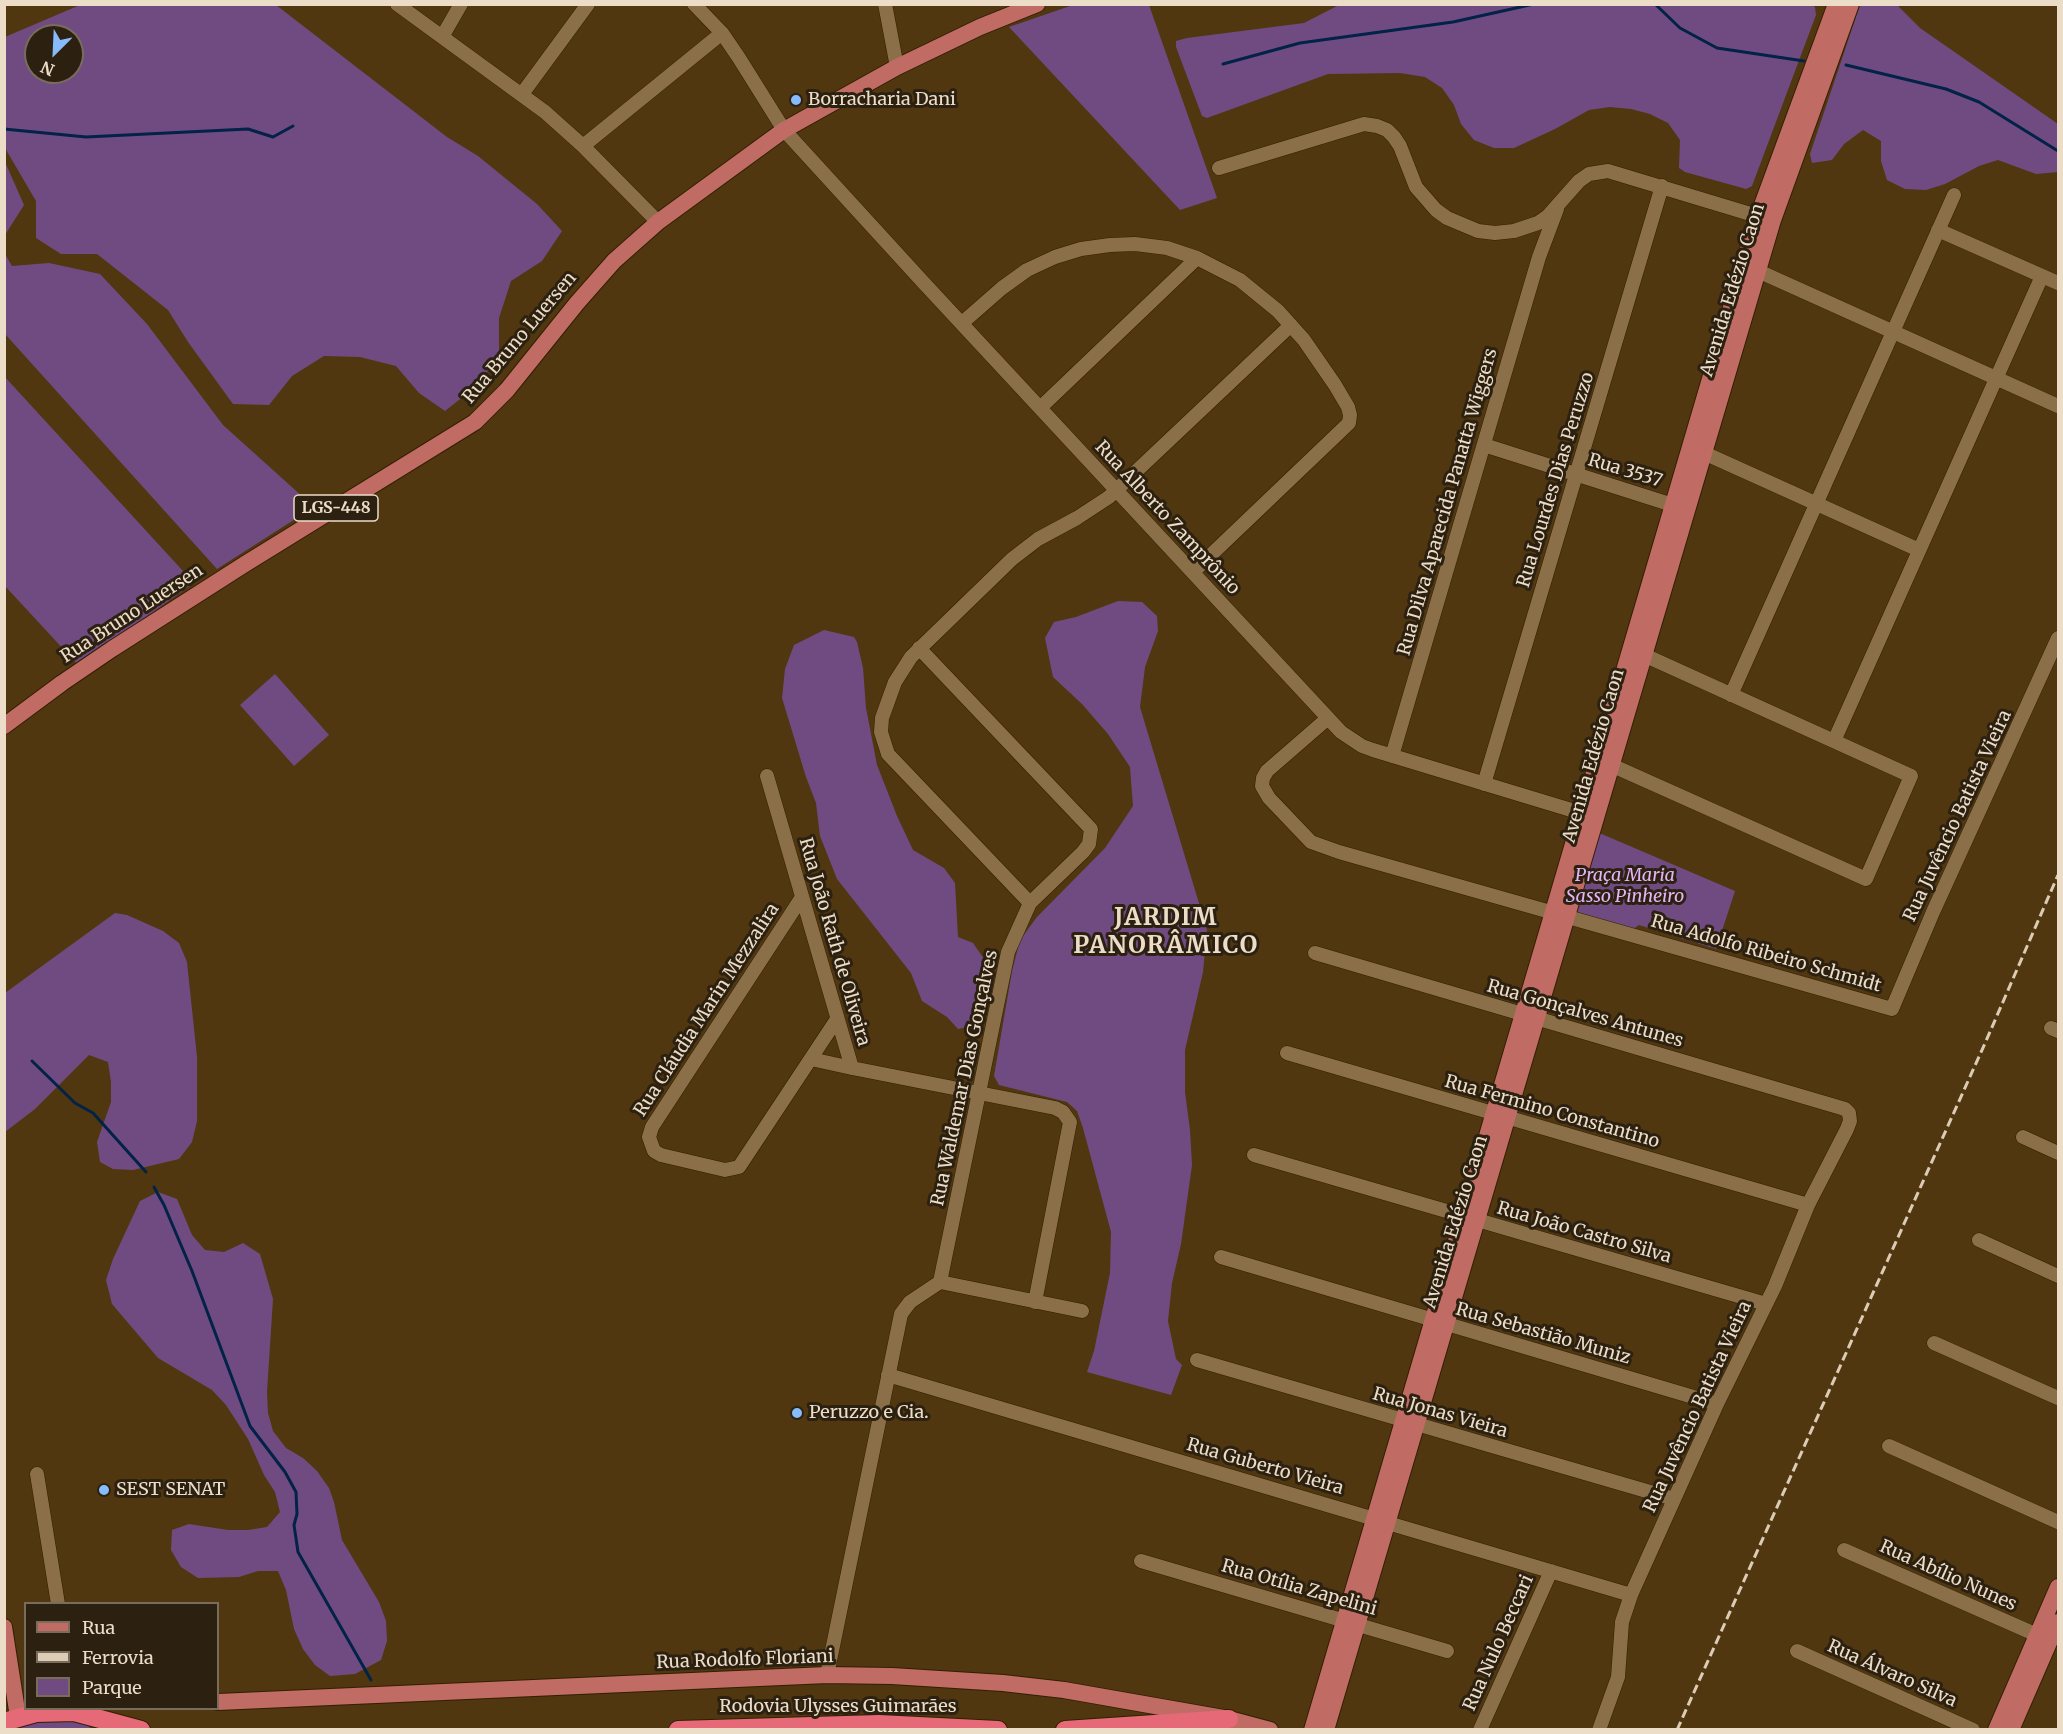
<!DOCTYPE html>
<meta charset="utf-8">
<style>
body{margin:0}
#map{position:relative;width:2063px;height:1734px;overflow:hidden;background:#503710;font-family:Merriweather,serif}
canvas{display:block}
.frame{position:absolute;inset:0;border:6px solid #ecddc8;pointer-events:none}
.legend{position:absolute;left:24px;top:1602px;width:195px;height:108px;box-sizing:border-box;background:#2c2111;border:2px solid #796c5a;margin:0;padding:8px 10px;list-style:none;font-size:18px;color:#ecddc8}
.legend li{display:flex;align-items:center;gap:12px;height:30px}
.legend b{width:30px;border:2px solid #796c5a}
.north{position:absolute;left:24px;top:24px;width:60px;height:60px;box-sizing:border-box;background:#2c2111;border:2px solid #796c5a;border-radius:50%;rotate:204deg;font-size:16px;font-weight:700;line-height:24px;text-align:center;color:#ecddc8}
.north::after{content:'';display:block;margin:auto;width:21px;height:27px;background:#87bbfb;clip-path:polygon(50% 0,100% 100%,50% 72%,0 100%)}
</style>
<div id="map">
<canvas width="2063" height="1734"></canvas>
<div class="frame"></div>
<ul class="legend">
<li><b style="height:8px;background:#c16b65"></b>Rua</li>
<li><b style="height:8px;background:#dccbb5"></b>Ferrovia</li>
<li><b style="height:16px;background:#704b82"></b>Parque</li>
</ul>
<div class="north">N</div>
</div>
<script>
const ctx = document.querySelector('canvas').getContext('2d');
ctx.lineJoin = 'round';
function fillPath(path, color) { ctx.fillStyle = color; ctx.fill(path, 'evenodd'); }
const shape = rows => new Path2D(rows.map(r => 'M' + r).join(''));
function trace(path, color, width, dash) { ctx.strokeStyle = color; ctx.lineWidth = width; ctx.lineCap = dash ? 'butt' : 'round'; ctx.setLineDash(dash || []); ctx.stroke(path); }
function write(font, color, halo, rows, align = 'center') {
  ctx.font = font + ' Merriweather,serif'; ctx.lineWidth = 6; ctx.setLineDash([]); ctx.textBaseline = 'middle'; ctx.strokeStyle = halo; ctx.fillStyle = color; for (const [text, x, y, turn = 0] of rows) {
    ctx.save(); ctx.translate(x, y); ctx.rotate((+turn || 0) * Math.PI / 180); ctx.textAlign = isNaN(turn) ? turn : align; if (halo) ctx.strokeText(text, 0, 0); ctx.fillText(text, 0, 0); ctx.restore();
  }
}
const green = shape([
 [1076,4,1149,5,1217,198,1180,210,1009,27],
 [1811,4,1815,7,1816,15,1752,186,1746,189,1685,172,1679,168,1680,140,1668,123,1650,114,1631,109,1610,107,1589,110,1555,129,1514,148,1494,148,1474,140,1461,124,1454,105,1442,88,1425,77,1400,73,1328,74,1207,118,1202,116,1176,47,1176,41,1187,38,1304,23,1339,5],
 [80,5,276,5,447,137,478,156,537,204,562,231,542,261,511,281,499,318,499,355,479,384,445,411,419,393,396,366,360,357,324,356,292,376,269,405,233,404,188,342,168,310,97,254,61,254,36,238,36,201,5,148,5,37],
 [36,36,72,36,72,72,36,72],
 [1860,5,1897,5,1920,28,2058,124,2058,172,2036,174,1998,160,1979,166,1945,184,1926,190,1905,189,1887,180,1881,161,1881,141,1863,130,1844,144,1832,160,1812,163,1810,154],
 [5,162,24,205,5,235,4,235],
 [5,254,12,266,49,263,100,274,147,324,223,425,314,507,217,569,5,334],
 [4,376,194,583,78,665,5,586],
 [1118,601,1142,602,1157,616,1158,631,1145,667,1140,707,1207,930,1203,972,1185,1050,1185,1092,1190,1130,1192,1165,1181,1244,1172,1283,1168,1321,1176,1359,1182,1365,1171,1395,1087,1372,1094,1351,1110,1273,1111,1232,1083,1128,1077,1111,1067,1102,999,1085,994,1076,1012,971,1020,940,1037,917,1105,848,1133,806,1130,767,1108,734,1082,704,1053,677,1045,638,1054,622,1076,617],
 [824,630,854,637,857,642,863,668,866,708,877,765,897,816,913,850,944,868,955,883,958,937,973,943,986,962,989,996,975,1026,958,1029,947,1017,922,1001,911,973,837,879,820,836,816,803,806,777,782,698,785,669,794,645],
 [275,674,329,735,294,766,240,705],
 [1597,832,1735,891,1716,949,1639,925,1633,929,1573,911],
 [115,913,127,915,163,931,179,943,187,962,197,1057,197,1121,192,1142,179,1159,133,1170,113,1169,100,1162,97,1142,111,1102,111,1082,108,1062,89,1055,35,1109,5,1132,5,993],
 [158,1192,177,1199,192,1235,205,1250,224,1252,243,1243,260,1254,273,1299,267,1392,268,1413,273,1431,286,1448,303,1458,317,1471,329,1488,334,1502,342,1540,379,1602,386,1621,387,1641,381,1660,355,1674,330,1676,315,1665,303,1649,294,1629,286,1590,278,1571,258,1571,239,1577,198,1578,181,1567,171,1550,172,1530,189,1524,228,1530,248,1530,267,1527,280,1512,275,1492,264,1475,248,1439,226,1405,212,1390,158,1358,112,1304,106,1280,113,1259,140,1201],
 [48,1717,83,1722,92,1729,13,1730,17,1725]
]);
const stream = shape([
 [1655,4,1680,28,1717,48,1804,61],
 [1223,64,1300,43,1453,22,1534,4],
 [1846,65,1946,89,1979,102,2058,151],
 [4,129,86,137,248,129,273,137,293,126],
 [32,1061,75,1103,93,1113,146,1172],
 [154,1187,164,1205,192,1271,250,1426,285,1472,296,1492,297,1514,294,1525,298,1552,371,1680]
]);
const minor = shape([
 [397,4,545,112,583,146,658,222],
 [694,4,722,33,739,58,784,130,922,281,1341,732,1362,746,1373,750,1591,816],
 [885,4,897,67],
 [442,37,461,4],
 [522,94,588,4],
 [583,146,722,33],
 [1219,168,1364,124,1377,126,1387,130,1394,137,1400,146,1416,187,1436,210,1447,218,1478,231,1495,233,1514,231,1538,223,1548,216,1579,181,1589,174,1608,171,1767,219],
 [1938,230,2058,283],
 [1758,271,2058,406],
 [962,323,1002,288,1027,270,1055,257,1081,249,1110,245,1135,244,1167,248,1197,258,1240,280,1278,311,1304,340,1335,385,1348,407,1350,415,1349,423,1193,572],
 [1040,408,1197,258],
 [1484,445,1682,508],
 [1704,453,1919,550],
 [919,648,1091,829,1089,844,1083,852,1030,903,1008,952,940,1282],
 [1731,695,1954,195],
 [1328,718,1267,771,1263,778,1262,786,1269,798,1311,842,1339,852,1892,1009,1933,912,2058,638],
 [1834,741,2042,276],
 [1392,756,1539,257,1557,209],
 [1611,765,1866,879,1911,776,1644,655],
 [767,776,852,1068,1055,1108,1063,1112,1070,1122,1035,1302],
 [1484,784,1662,186],
 [802,897,652,1127,649,1137,654,1151,661,1155,725,1170,739,1167,837,1019],
 [1030,903,888,754,881,732,882,718,895,682,911,657,1012,559,1038,539,1077,518,1109,497,1291,325],
 [1315,953,1845,1109,1849,1113,1850,1121,1847,1129,1808,1205,1775,1286,1717,1404,1631,1595,1622,1622,1618,1677,1599,1730],
 [2051,1028,2058,1031],
 [1287,1053,1808,1205],
 [811,1059,852,1068],
 [2023,1137,2058,1153],
 [1254,1155,1766,1304],
 [1979,1240,2058,1276],
 [1221,1257,1717,1404],
 [940,1282,1082,1311],
 [1934,1343,2058,1398],
 [1197,1360,1674,1499],
 [888,1375,1631,1595],
 [1889,1446,2058,1522],
 [37,1474,58,1604],
 [1844,1550,2037,1635],
 [1141,1561,1447,1651],
 [1797,1651,1973,1730],
 [827,1675,901,1314,910,1302,940,1282],
 [1480,1730,1551,1571]
]);
const major = shape([
 [4,726,62,683,112,649,245,564,475,422,507,390,577,303,614,261,658,222,784,130,897,67,980,27,1037,4],
 [4,1627,18,1717],
 [218,1702,827,1675,892,1676,1003,1683,1064,1690,1229,1719,1270,1730],
 [1312,1730,1758,216,1836,4],
 [1326,1730,1773,220,1851,4],
 [1996,1730,2058,1587],
 [2011,1730,2058,1622]
]);
const highway = shape([
 [4,1722,36,1713,74,1712,141,1730],
 [678,1730,879,1724,998,1730],
 [1065,1730,1229,1719]
]);
const rail = shape([
 [1677,1730,1986,1041,2058,875]
]);
const markers = [
 [796,100,6,"#87bbfb"],
 [797,1413,6,"#87bbfb"],
 [104,1490,6,"#87bbfb"]
];
const shields = [
 [336,508,84]
];
const shieldNames = [
 ["LGS-448",336,508]
];
const poiNames = [
 ["Borracharia Dani",808,100],
 ["Peruzzo e Cia.",809,1413],
 ["SEST SENAT",116,1490]
];
const streetNames = [
 ["Avenida Edézio Caon",1733,290,-73],
 ["Rua Bruno Luersen",520,338,-50],
 ["Rua 3537",1625,471,17],
 ["Rua Lourdes Dias Peruzzo",1556,480,-73],
 ["Rua Dilva Aparecida Panatta Wiggers",1448,502,-74],
 ["Rua Alberto Zamprônio",1167,518,47],
 ["Rua Bruno Luersen",132,614,-33],
 ["Avenida Edézio Caon",1594,756,-74],
 ["Rua Juvêncio Batista Vieira",1958,816,-65],
 ["Rua João Rath de Oliveira",834,942,74],
 ["Rua Adolfo Ribeiro Schmidt",1766,954,16],
 ["Rua Cláudia Marin Mezzalira",707,1010,-57],
 ["Rua Gonçalves Antunes",1585,1014,16],
 ["Rua Waldemar Dias Gonçalves",965,1078,-78],
 ["Rua Fermino Constantino",1552,1112,16],
 ["Avenida Edézio Caon",1456,1222,-73],
 ["Rua João Castro Silva",1584,1233,16],
 ["Rua Sebastião Muniz",1543,1334,16],
 ["Rua Juvêncio Batista Vieira",1698,1407,-65],
 ["Rua Jonas Vieira",1440,1413,16],
 ["Rua Guberto Vieira",1265,1467,16],
 ["Rua Abílio Nunes",1948,1576,24],
 ["Rua Otília Zapelini",1299,1588,16],
 ["Rua Nulo Beccari",1499,1643,-66],
 ["Rua Rodolfo Floriani",745,1660,-2],
 ["Rua Álvaro Silva",1892,1674,24],
 ["Rodovia Ulysses Guimarães",838,1707]
];
const parkNames = [
 ["Praça Maria",1625,876],
 ["Sasso Pinheiro",1625,897]
];
const districtNames = [
 ["JARDIM",1166,918],
 ["PANORÂMICO",1166,946]
];
fillPath(green, '#704b82');
trace(stream, '#022247', 3);
trace(minor, '#321f02', 15);
trace(major, '#321f02', 18);
trace(highway, '#321f02', 20);
trace(minor, '#8a6f49', 14);
trace(major, '#c16b65', 16);
trace(highway, '#e66978', 18);
trace(rail, '#dccbb5', 3, [9, 4.5]);
for (const [x, y, r, color] of markers) { const dot = new Path2D(); dot.arc(x, y, r, 0, 2 * Math.PI); ctx.fillStyle = color; ctx.fill(dot); trace(dot, '#2c2111', 2); }
for (const [x, y, w] of shields) { const box = new Path2D(); box.roundRect(x - w / 2, y - 13, w, 26, 4.5); ctx.fillStyle = '#2c2111'; ctx.fill(box); trace(box, '#ecddc8', 1.5); }
write('bold 16px', '#ecddc8', null, shieldNames);
write('18px', '#ecddc8', '#2c2111', poiNames, 'left');
write('18px', '#ecddc8', '#2c2111', streetNames);
write('italic 18px', '#e3b5f8', '#2c2111', parkNames);
ctx.letterSpacing = '1.5px';
write('bold 24px', '#ecddc8', '#2c2111', districtNames);
ctx.letterSpacing = '0px';
</script>
